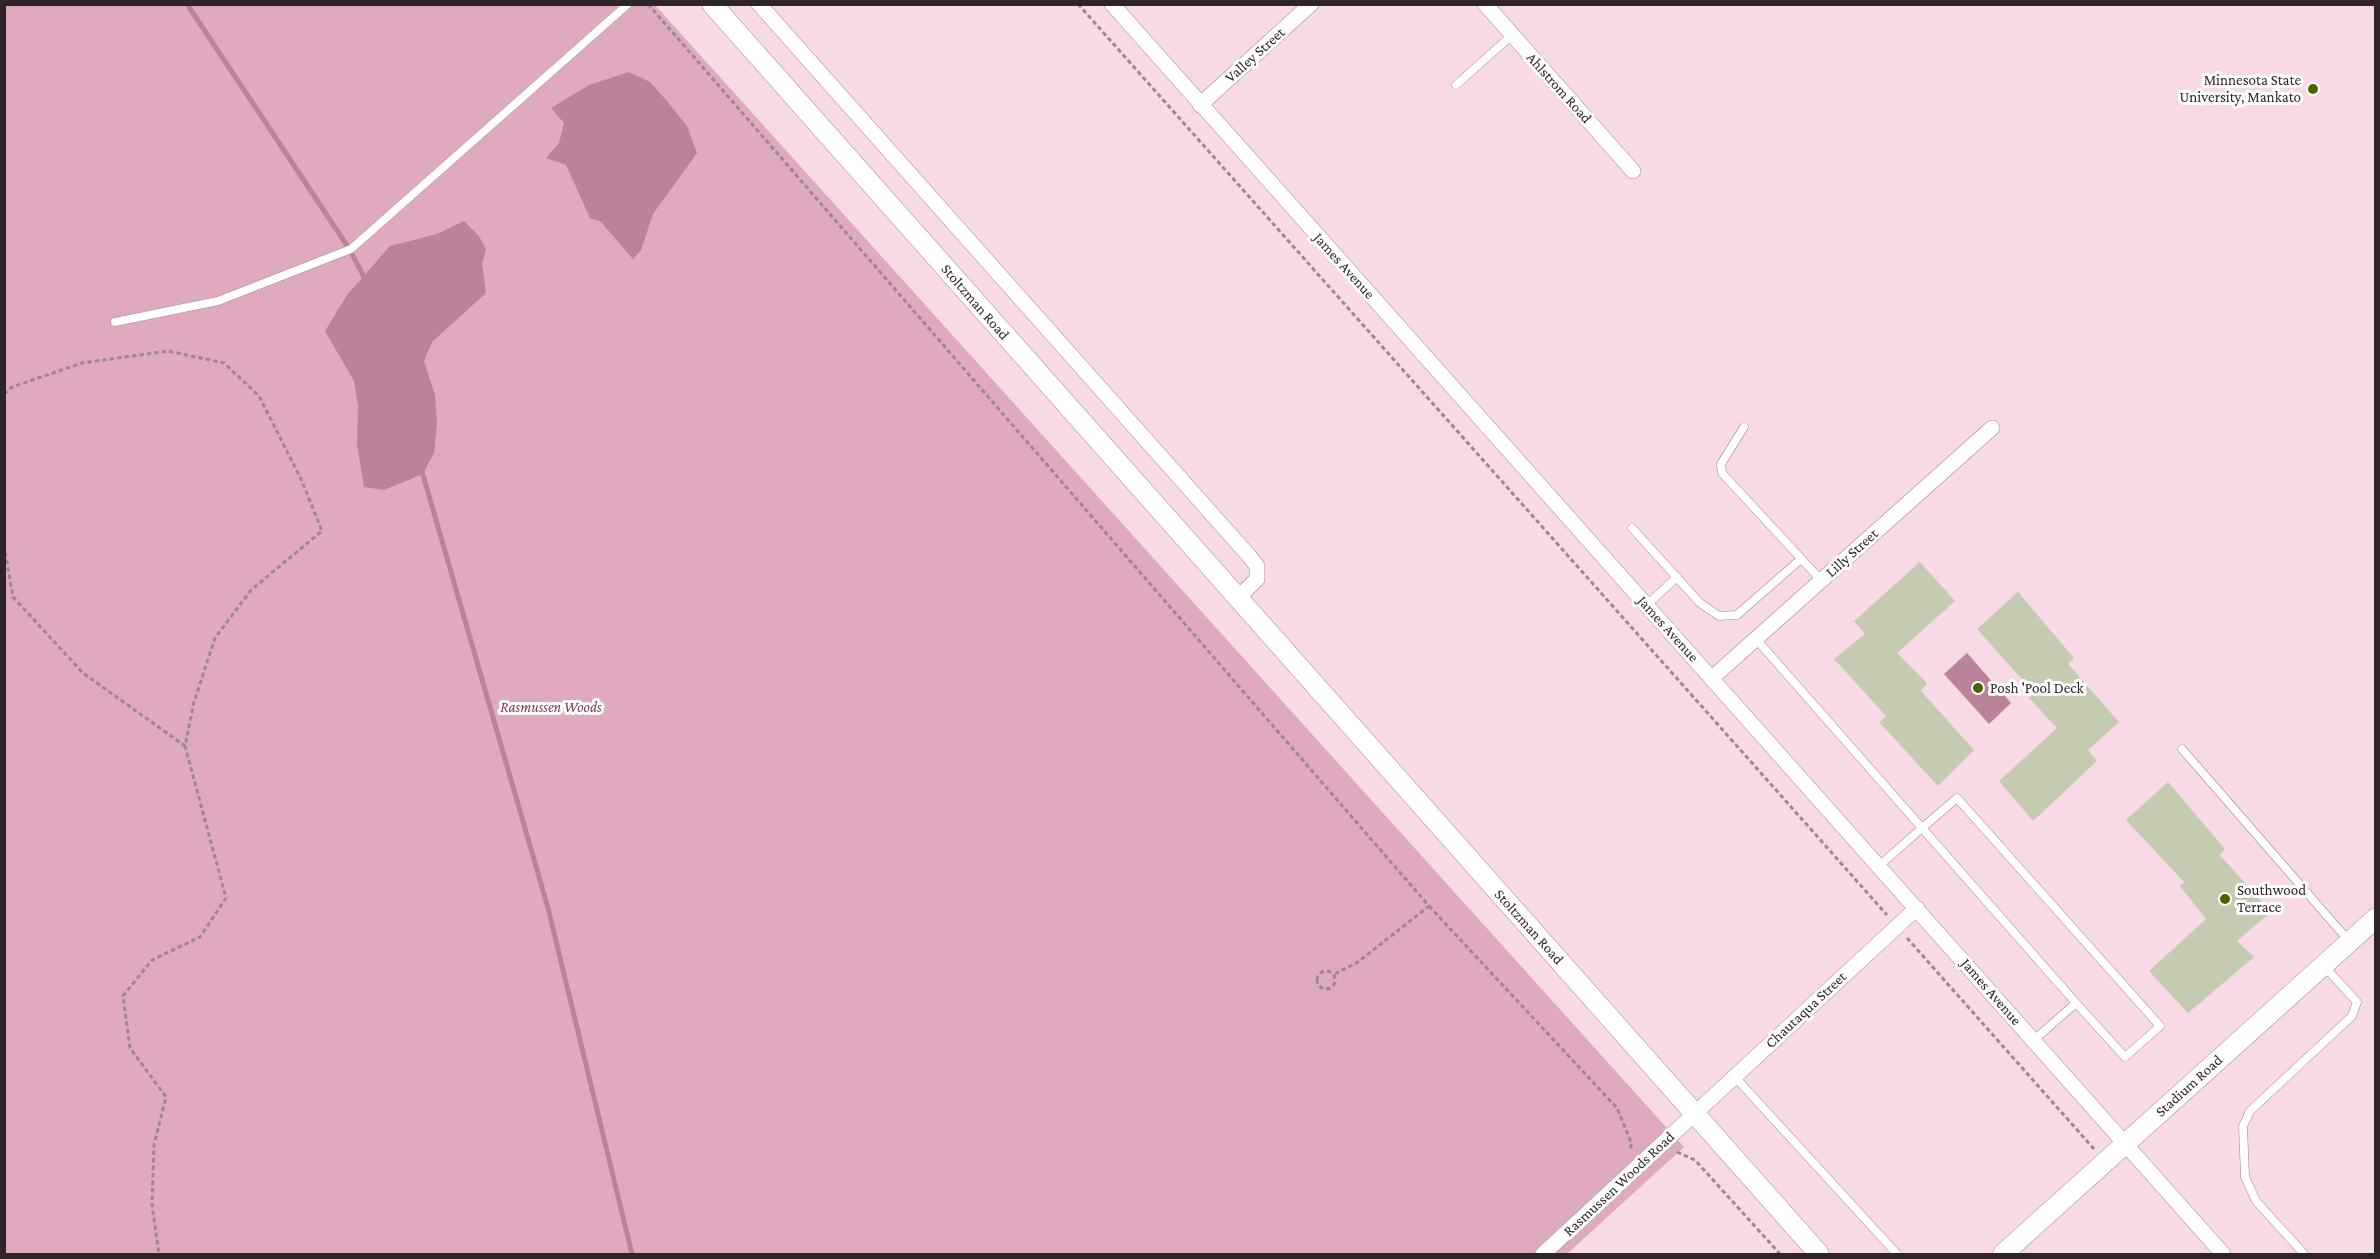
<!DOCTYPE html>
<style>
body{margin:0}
#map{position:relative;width:2380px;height:1259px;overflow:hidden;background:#f7dae5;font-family:"Crimson Pro",serif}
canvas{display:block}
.frame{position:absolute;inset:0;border:6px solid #2f2429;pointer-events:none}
</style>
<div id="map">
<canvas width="2380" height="1259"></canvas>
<div class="frame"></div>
</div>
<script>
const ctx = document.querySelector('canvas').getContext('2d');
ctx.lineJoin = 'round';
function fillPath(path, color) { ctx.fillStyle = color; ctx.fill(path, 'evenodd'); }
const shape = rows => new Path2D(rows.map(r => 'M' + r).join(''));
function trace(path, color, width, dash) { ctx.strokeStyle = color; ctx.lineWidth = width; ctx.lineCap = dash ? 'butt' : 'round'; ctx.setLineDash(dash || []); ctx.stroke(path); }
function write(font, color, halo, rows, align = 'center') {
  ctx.font = font + ' "Crimson Pro",serif'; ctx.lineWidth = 6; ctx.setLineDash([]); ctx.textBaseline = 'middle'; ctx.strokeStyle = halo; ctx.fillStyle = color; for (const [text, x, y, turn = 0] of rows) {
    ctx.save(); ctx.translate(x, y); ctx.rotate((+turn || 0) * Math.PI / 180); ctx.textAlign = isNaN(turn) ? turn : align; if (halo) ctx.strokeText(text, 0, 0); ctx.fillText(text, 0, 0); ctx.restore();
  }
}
const green = shape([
 [5,5,655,5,1684,1147,1567,1254,5,1254]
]);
const water = shape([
 [629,72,650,82,667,101,687,126,697,153,653,214,641,250,633,259,601,222,590,218,566,165,546,158,559,143,564,123,551,108,589,85],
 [464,221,479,236,486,249,482,264,486,293,432,342,424,361,435,395,437,424,434,453,423,474,384,490,364,487,357,445,358,406,354,381,325,331,347,295,390,246,437,234],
 [1967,653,2011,703,1989,724,1944,674]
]);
const stream = shape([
 [187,4,350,250,366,281],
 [421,468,548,908,632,1254]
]);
const building = shape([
 [1920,562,1955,601,1897,653,1927,683,1921,691,1974,750,1938,786,1879,722,1886,716,1834,659,1865,634,1854,621],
 [2018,592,2074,658,2068,664,2119,722,2088,750,2097,761,2033,821,1999,781,2057,728,2029,698,2035,694,1977,629],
 [2168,782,2225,849,2220,855,2271,912,2237,941,2254,957,2188,1013,2149,971,2206,919,2180,886,2184,882,2126,820]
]);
const path = shape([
 [648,4,1429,906,1358,962,1333,975],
 [1078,4,1887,915],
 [4,394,12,387,82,363,168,351,224,363,259,396,301,479,322,531,251,590,215,638,194,702,185,746,226,898,200,937,152,960,123,996,130,1048,166,1097,154,1145,152,1205,159,1254],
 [4,545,13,597,83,673,185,746],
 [1429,906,1617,1108,1631,1142,1631,1151],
 [1907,938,2094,1149],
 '1317 980a9 9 0 1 1 18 0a9 9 0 1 1-18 0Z',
 [1677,1152,1695,1160,1780,1254]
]);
const service = shape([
 [1456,85,1512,35],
 [115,322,218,301,351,249,628,4],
 [1744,427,1721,464,1722,473,1821,580],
 [1632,528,1700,603,1719,616,1737,615,1801,559],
 [1647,605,1677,577],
 [1756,639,1922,828,2076,1003,2125,1057,2160,1026,1957,798,1922,828,1879,866],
 [2182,749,2348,940],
 [2034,1040,2076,1003],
 [1734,1076,1897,1254],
 [2304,1254,2256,1201,2245,1177,2243,1126,2250,1111,2352,1016,2357,1002,2324,966]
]);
const minor = shape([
 [759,4,1250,557,1257,566,1257,579,1237,599],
 [1112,4,2223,1254],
 [1485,4,1633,171],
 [1200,105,1311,4],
 [1712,678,1992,428],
 [1543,1254,1917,908]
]);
const tertiary = shape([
 [712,4,1819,1254],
 [2003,1254,2376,918]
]);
const markers = [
 [2313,89,6,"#525f00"],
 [1978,688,6,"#525f00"],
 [2225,899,6,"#525f00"]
];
const streetNames = [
 ["Valley Street",1255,55,-42],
 ["Ahlstrom Road",1559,88,48],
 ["James Avenue",1344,266,48],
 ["Stoltzman Road",975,302,49],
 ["Lilly Street",1852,553,-42],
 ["James Avenue",1668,629,48],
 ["Stoltzman Road",1529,927,48],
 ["James Avenue",1991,992,49],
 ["Chautaqua Street",1806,1010,-43],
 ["Stadium Road",2189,1086,-42],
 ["Rasmussen Woods Road",1619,1184,-43]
];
const poiNames = [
 ["Minnesota State",2301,80,"right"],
 ["University, Mankato",2301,97,"right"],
 ["Posh 'Pool Deck",1990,688],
 ["Southwood",2237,890],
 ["Terrace",2237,907]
];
const parkNames = [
 ["Rasmussen Woods",551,707]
];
fillPath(green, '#dfaac0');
fillPath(water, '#ba839a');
trace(stream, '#ba839a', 5);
fillPath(building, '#c4cbb1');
trace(service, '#a18690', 9);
trace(minor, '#a18690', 16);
trace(tertiary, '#a18690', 21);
trace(path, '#9d8891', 3, [4.5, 3]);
trace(service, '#fff', 8);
trace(minor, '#fff', 15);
trace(tertiary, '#fff', 20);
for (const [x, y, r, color] of markers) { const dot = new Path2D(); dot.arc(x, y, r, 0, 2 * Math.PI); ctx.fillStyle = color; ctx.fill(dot); trace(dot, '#fff', 2); }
write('15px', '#2f2429', '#fff', streetNames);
write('15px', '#2f2429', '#fff', poiNames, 'left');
write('italic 15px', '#7d3758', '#fff', parkNames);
</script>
